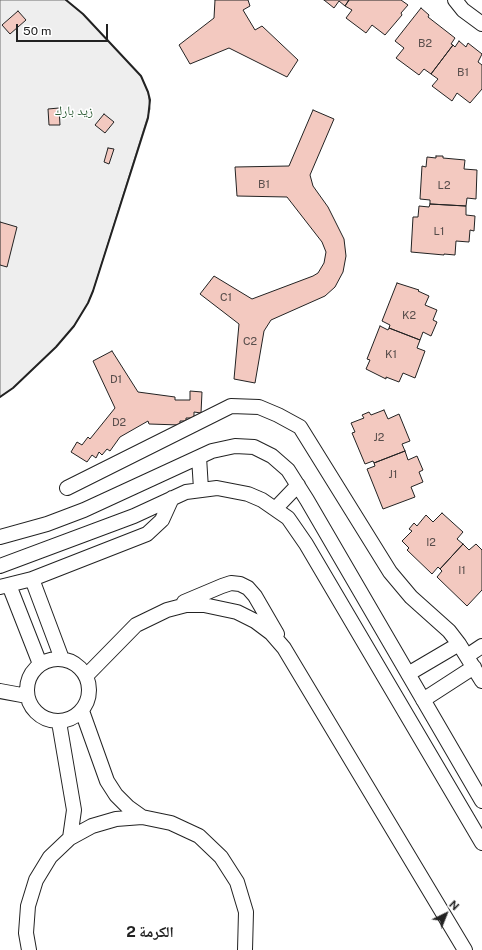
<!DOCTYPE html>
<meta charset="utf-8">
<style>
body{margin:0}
#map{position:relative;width:482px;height:950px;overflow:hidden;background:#fff;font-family:"Public Sans",sans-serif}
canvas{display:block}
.north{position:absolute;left:426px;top:894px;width:40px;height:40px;-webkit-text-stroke:3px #fff;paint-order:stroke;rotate:43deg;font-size:11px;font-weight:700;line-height:16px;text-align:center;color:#222}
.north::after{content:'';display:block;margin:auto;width:14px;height:18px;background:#222;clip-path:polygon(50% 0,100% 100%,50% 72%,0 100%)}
.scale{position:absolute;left:16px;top:24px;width:92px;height:18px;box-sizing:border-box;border:2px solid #222;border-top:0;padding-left:5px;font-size:12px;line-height:14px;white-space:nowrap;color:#222;-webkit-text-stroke:3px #fff;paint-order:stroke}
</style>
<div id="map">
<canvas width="482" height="950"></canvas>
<div class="north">N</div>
<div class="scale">50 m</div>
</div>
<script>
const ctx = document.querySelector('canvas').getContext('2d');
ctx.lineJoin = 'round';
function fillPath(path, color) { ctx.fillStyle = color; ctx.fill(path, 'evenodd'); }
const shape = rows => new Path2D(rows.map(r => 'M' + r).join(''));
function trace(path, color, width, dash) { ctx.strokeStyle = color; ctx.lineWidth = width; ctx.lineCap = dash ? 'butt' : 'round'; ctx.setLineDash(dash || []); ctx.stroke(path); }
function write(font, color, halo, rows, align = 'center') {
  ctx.font = font + ' "Public Sans","Noto Naskh Arabic",sans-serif'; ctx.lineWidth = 3; ctx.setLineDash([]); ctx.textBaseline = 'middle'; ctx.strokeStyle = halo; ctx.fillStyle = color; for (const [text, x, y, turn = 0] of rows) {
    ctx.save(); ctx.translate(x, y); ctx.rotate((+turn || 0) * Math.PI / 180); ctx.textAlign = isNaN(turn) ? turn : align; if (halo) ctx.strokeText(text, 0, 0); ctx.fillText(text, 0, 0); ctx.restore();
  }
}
const green = shape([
 [0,0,66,0,83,14,141,76,148,92,150,109,93,291,88,303,74,326,56,347,13,388,0,397,0,0]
]);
const building = shape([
 [215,0,248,0,250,6,243,10,255,30,262,26,298,60,287,77,229,48,190,64,179,45,214,18,215,0],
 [324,0,349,0,345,6,339,1,334,8,324,0],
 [349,0,401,0,408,5,401,13,402,15,385,35,372,25,366,33,346,18,352,10,345,6,349,0],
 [421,8,429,15,428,17,455,38,451,44,453,45,431,74,424,69,419,75,396,58,404,48,395,41,421,8],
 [18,11,26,20,10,34,2,25,18,11],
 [459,41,466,47,468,43,482,54,478,62,482,65,482,89,470,103,457,93,452,101,432,86,438,79,431,74,453,45,455,47,459,41],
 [59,108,60,125,49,125,48,109,59,108],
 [313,110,334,119,310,175,313,186,328,207,344,239,346,256,343,272,335,287,325,296,271,320,264,331,255,383,234,379,239,324,200,294,214,276,252,299,313,276,318,273,324,263,326,252,322,242,287,197,237,196,235,167,289,166,313,110],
 [104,114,114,122,105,133,95,125,104,114],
 [108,148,114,149,109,164,104,162,108,148],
 [436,156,443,156,443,158,465,160,464,169,477,170,476,199,467,198,466,206,430,204,430,200,420,199,422,166,426,167,427,157,436,158,436,156],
 [430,204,466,206,466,215,475,216,474,231,470,230,469,242,456,241,455,255,444,254,444,255,411,252,413,217,418,217,419,206,429,207,430,204],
 [0,222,17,227,7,267,0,265,0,222],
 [397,283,419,290,418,291,429,296,425,305,437,310,433,320,437,322,431,336,423,332,420,340,389,328,390,325,382,321,397,283],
 [380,326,388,330,389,328,420,340,417,348,425,351,415,378,403,373,399,382,386,377,386,379,366,369,370,360,367,359,380,326],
 [112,351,138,392,175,397,175,400,190,400,190,391,202,392,201,413,194,412,194,418,186,418,186,421,180,421,180,425,149,424,148,421,120,437,110,451,107,449,102,455,99,452,96,458,92,455,87,462,71,452,77,442,82,445,88,437,90,439,115,408,93,361,112,351],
 [384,410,388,419,399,414,410,441,402,444,405,451,374,463,373,461,365,464,352,433,355,432,351,423,364,418,362,415,369,412,371,415,384,410],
 [405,451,408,460,417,456,423,470,419,472,423,482,411,487,415,497,383,509,367,469,375,466,374,463,405,451],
 [442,513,463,532,457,539,463,544,440,569,438,567,432,574,407,550,409,548,402,541,412,531,409,529,414,523,417,526,426,515,433,522,442,513],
 [463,544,469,550,476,544,482,550,482,590,467,606,437,577,442,571,440,569,463,544]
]);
const minor = shape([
 [455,0,463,10,482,24],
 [199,457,201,489],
 [67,488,231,406,259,407,278,415,300,427,390,572,411,597,449,631,459,644,482,681],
 [276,508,298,485],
 [0,537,47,524,84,510,212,451,235,446,254,447,272,456,288,470,307,500,482,801],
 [0,566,134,516,186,492,217,488,248,494,262,500,288,518,306,544,482,843],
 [32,579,62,659],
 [9,585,40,664],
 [0,587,32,579,147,534,162,520,172,498],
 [184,602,222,586,231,583,240,584,248,588,255,596,277,634],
 [467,656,482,646],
 '27 690a31 31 0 1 1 62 0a31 31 0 1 1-62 0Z',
 [408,674,459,644],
 [86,676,136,625,167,610,186,605,204,605,237,612,255,621,271,633,284,648,465,950],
 [0,691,27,696],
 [423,700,474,667],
 [82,711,107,781,116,795,128,807,142,817],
 [59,722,74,810,70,838],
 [29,950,26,933,28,906,36,880,50,857,70,838,92,826,116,819,142,817,171,823,199,836,221,857,237,882,246,912,245,950]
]);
const wall = shape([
 [0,397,13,388,56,347,74,326,88,303,93,291,148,118,150,100,148,92,141,76,83,14,66,0]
]);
const numberNames = [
 ["B2",425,44],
 ["B1",463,73],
 ["B1",264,185],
 ["L2",444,186],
 ["L1",439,232],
 ["C1",226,298],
 ["K2",409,316],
 ["C2",250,342],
 ["K1",391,355],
 ["D1",116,380],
 ["D2",119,423],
 ["J2",379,438],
 ["J1",393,475],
 ["I2",431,543],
 ["I1",462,571]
];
const parkNames = [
 ["زيد بارك",74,111]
];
const quarterNames = [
 ["الكرمة 2",150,932]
];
fillPath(green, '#eee');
trace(green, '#6f6f6f', 1);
fillPath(building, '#f3c9c0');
trace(building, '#222', 1);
trace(minor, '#222', 16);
trace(minor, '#fff', 14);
trace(wall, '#222', 2);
write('11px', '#564c4a', null, numberNames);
write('13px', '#2f5e38', '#fff', parkNames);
write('bold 15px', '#222', '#fff', quarterNames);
</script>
